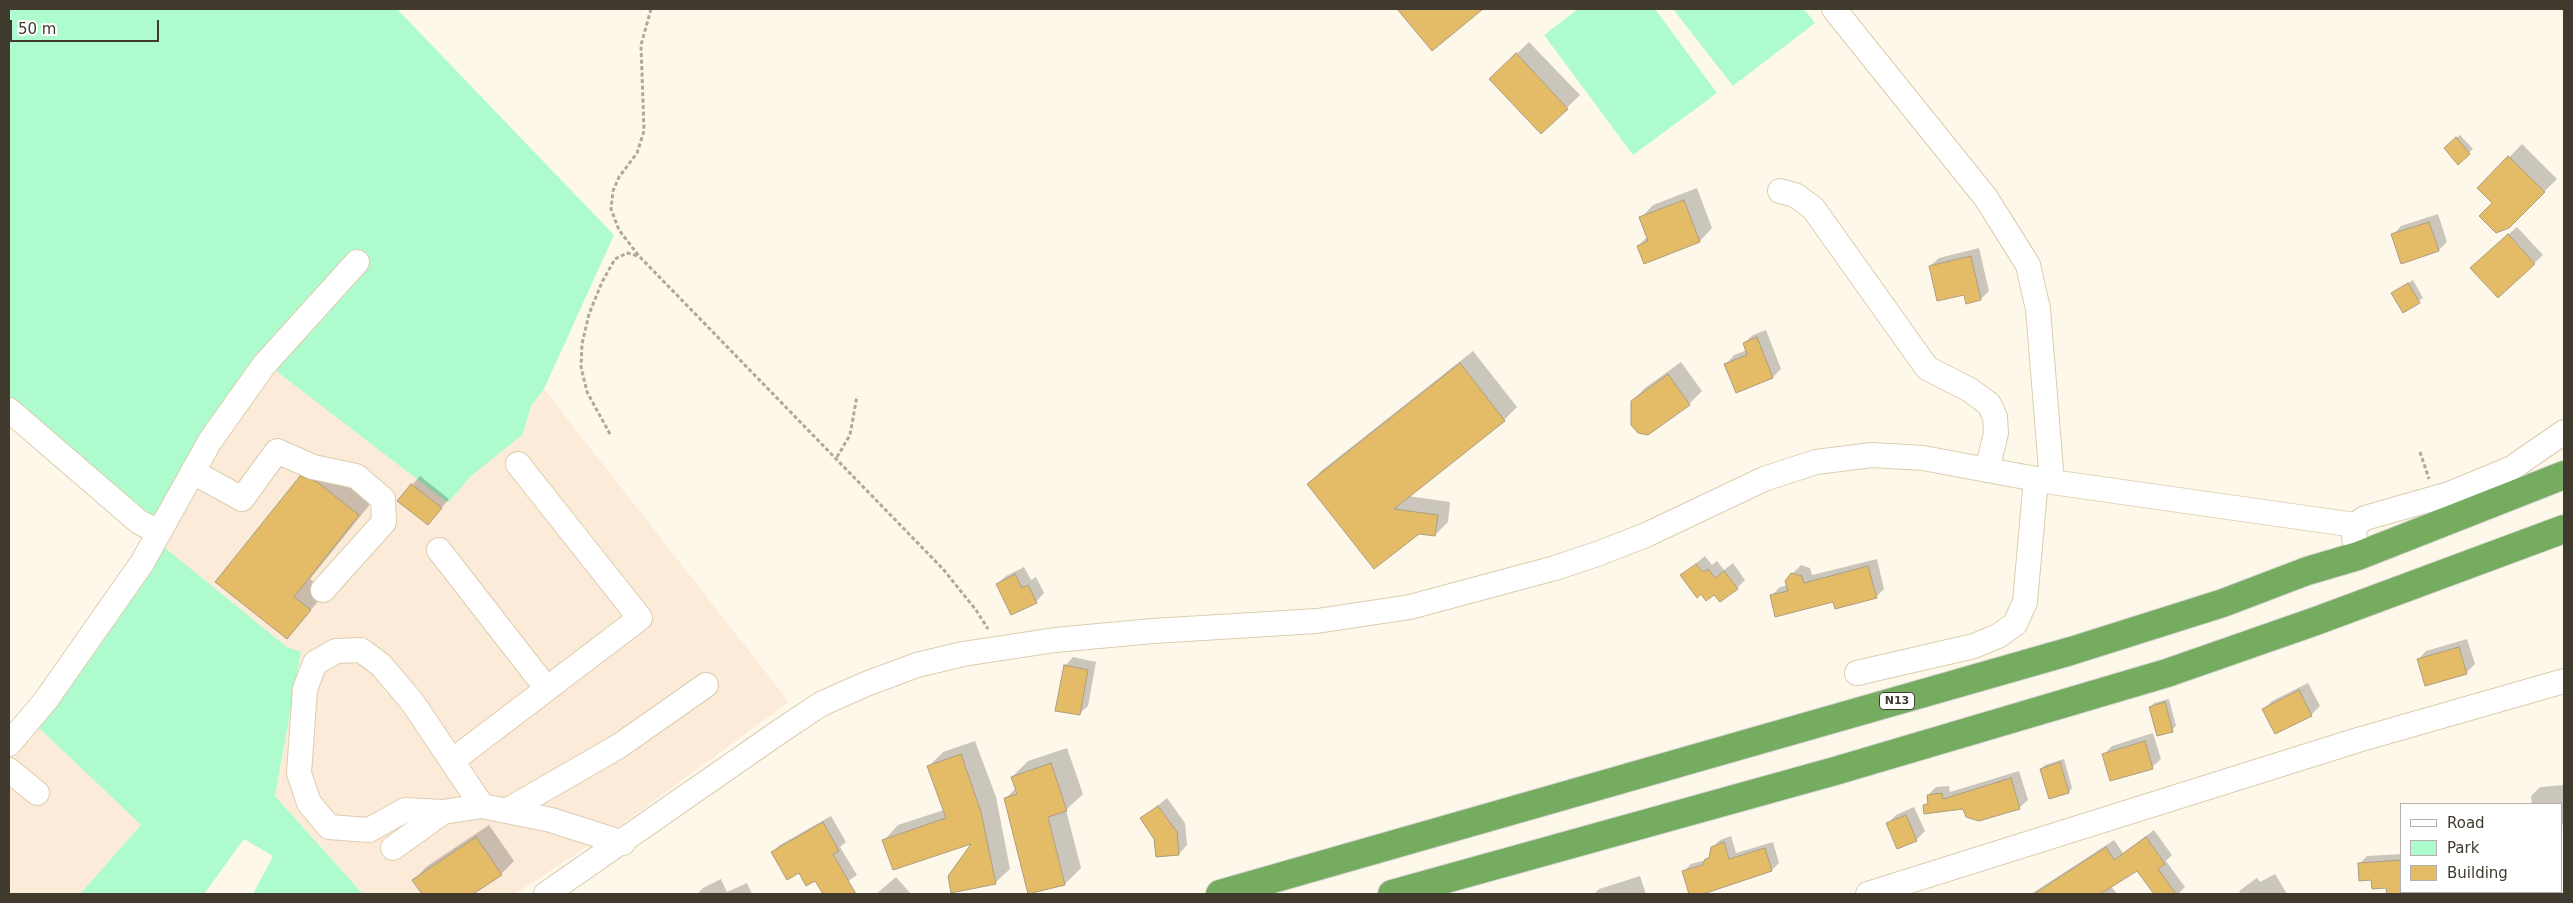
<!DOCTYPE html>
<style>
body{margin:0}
#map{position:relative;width:2573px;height:903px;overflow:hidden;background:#fef8eb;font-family:"DejaVu Sans",sans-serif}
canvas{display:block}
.frame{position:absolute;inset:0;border:10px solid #403a2e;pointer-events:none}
.legend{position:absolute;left:2400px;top:803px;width:162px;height:90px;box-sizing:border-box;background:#fff;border:1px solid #b3b0ab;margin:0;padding:6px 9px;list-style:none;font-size:15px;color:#403a2e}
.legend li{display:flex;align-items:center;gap:10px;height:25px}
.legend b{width:25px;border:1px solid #b3b0ab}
.scale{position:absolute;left:10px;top:20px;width:149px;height:22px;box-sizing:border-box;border:2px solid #403a2e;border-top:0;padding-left:6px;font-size:15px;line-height:18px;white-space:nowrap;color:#403a2e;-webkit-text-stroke:4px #fff;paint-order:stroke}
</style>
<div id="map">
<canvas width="2573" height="903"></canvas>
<div class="frame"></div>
<ul class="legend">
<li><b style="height:6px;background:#fff"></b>Road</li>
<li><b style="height:14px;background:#aefccd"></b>Park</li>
<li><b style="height:14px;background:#e4bc68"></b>Building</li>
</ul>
<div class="scale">50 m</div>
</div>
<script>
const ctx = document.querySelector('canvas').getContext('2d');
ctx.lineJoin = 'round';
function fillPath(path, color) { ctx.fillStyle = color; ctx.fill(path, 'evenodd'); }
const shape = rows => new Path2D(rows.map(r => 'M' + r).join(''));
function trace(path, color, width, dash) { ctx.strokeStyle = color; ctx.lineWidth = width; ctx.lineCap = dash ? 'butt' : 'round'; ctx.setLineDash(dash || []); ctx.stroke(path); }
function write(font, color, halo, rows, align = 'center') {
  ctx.font = font + ' "DejaVu Sans",sans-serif'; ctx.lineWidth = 5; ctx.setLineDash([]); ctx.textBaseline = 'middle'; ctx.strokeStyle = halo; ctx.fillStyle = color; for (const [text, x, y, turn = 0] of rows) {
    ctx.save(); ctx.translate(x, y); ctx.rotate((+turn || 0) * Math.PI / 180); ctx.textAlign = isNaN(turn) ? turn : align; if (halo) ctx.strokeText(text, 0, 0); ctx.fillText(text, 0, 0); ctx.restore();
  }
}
const commercial = shape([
 [275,369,448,503,470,477,523,434,531,406,544,389,789,702,625,822,515,894,363,894,275,796,301,652,287,648,165,549,242,410],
 [39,728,141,825,80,894,9,894,9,762]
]);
const green = shape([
 [9,9,397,9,614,235,544,389,531,406,523,434,470,477,448,503,275,370,242,410,165,548,287,647,301,652,275,796,363,894,253,894,273,856,244,839,204,894,80,894,141,825,39,728,87,663,164,549,9,411],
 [1578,9,1655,9,1717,93,1633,155,1544,35],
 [1673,9,1804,9,1815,23,1733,86]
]);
const shadow = shape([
 [1399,9,1481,9,1432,49],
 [1529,42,1580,95,1541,133,1503,67],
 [2460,135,2473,149,2458,163,2445,148],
 [2522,144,2557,179,2508,227,2494,203,2479,188],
 [1697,188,1712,228,1700,241,1644,262,1638,246,1648,236,1641,218,1653,205],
 [2438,214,2447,242,2439,250,2393,235,2401,226],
 [2517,227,2543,255,2498,297,2480,260],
 [1979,248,1989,291,1981,299,1965,294,1930,266,1939,258],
 [2413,280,2423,298,2403,311,2392,293],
 [1766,330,1781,369,1773,377,1726,364,1734,355,1747,350,1744,343,1753,335],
 [1473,351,1517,407,1504,420,1408,496,1450,502,1448,522,1435,535,1419,532,1308,484,1321,471],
 [1681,362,1702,391,1689,404,1632,401,1645,388],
 [318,460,375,498,310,579,326,592,287,638,301,477],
 [420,476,449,499,428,524,412,485],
 [1705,556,1712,565,1717,561,1724,570,1733,563,1745,580,1737,588,1714,593,1701,593,1682,575],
 [1877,559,1884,589,1876,597,1834,601,1771,596,1780,587,1788,585,1792,574,1801,565,1810,568,1812,575],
 [1024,567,1031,580,1036,577,1044,593,1036,602,997,584,1006,576],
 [2467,639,2475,664,2466,673,2418,660,2426,651],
 [1073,657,1096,662,1088,706,1079,714,1065,666],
 [2308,683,2320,706,2311,715,2276,733,2264,709,2272,701],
 [2169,699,2176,726,2172,730,2151,707,2154,703],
 [2153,733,2161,759,2152,767,2104,754,2112,746],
 [975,741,996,797,1010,869,995,883,974,841,884,840,898,825,944,810,928,767,943,752],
 [1067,748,1083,794,1066,810,1081,868,1065,884,1005,799,1016,788,1012,777,1028,761],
 [2064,759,2072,788,2069,792,2041,769,2045,765],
 [2019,771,2028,800,2020,807,1979,820,1964,807,1924,806,1929,801,1928,795,1936,787,1949,786,1950,792],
 [2564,785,2564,824,2562,825,2562,804,2532,804,2531,796,2540,787],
 [1167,798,1185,823,1187,845,1179,854,1156,839,1142,819],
 [1914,807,1925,831,1916,840,1888,823,1896,815],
 [831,816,846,842,840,847,857,875,830,894,825,894,816,879,772,852,780,845],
 [489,825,514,861,501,874,471,894,423,894,414,880,426,867],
 [2154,830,2172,855,2166,861,2185,887,2178,894,2155,894,2137,870,2111,886,2117,894,2031,894,2114,840,2123,853],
 [1731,836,1736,853,1773,842,1779,863,1772,870,1698,894,1690,894,1683,872,1691,864,1706,860,1711,855,1712,848,1720,840],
 [2402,854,2402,885,2373,878,2359,864,2367,856],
 [2275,874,2287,894,2241,894,2239,891,2257,878,2260,882],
 [1640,876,1646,894,1594,894,1599,889],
 [896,877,911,894,876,894],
 [721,879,727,892,747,883,752,894,697,894,703,888]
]);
const building = shape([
 [1397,9,1483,9,1432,51,1397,9],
 [1516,53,1568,109,1541,134,1489,79,1516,53],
 [2456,137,2470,154,2458,165,2444,148,2456,137],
 [2508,156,2545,192,2509,228,2496,233,2479,216,2492,203,2477,188,2508,156],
 [1684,200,1700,242,1644,264,1637,246,1648,241,1639,217,1684,200],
 [2429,222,2439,251,2401,264,2391,234,2429,222],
 [2508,234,2535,264,2498,298,2470,268,2508,234],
 [1971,256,1981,300,1966,304,1964,295,1937,301,1929,266,1971,256],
 [2408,283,2420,303,2403,313,2391,293,2408,283],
 [1757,337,1773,378,1736,393,1724,364,1747,355,1743,343,1757,337],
 [1460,363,1505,421,1394,509,1438,515,1435,536,1419,534,1374,569,1307,484,1460,363],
 [1668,374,1690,405,1648,435,1638,433,1631,425,1631,401,1668,374],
 [300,476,317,482,359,515,294,597,311,610,287,639,215,582,300,476],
 [411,484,442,508,428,525,397,501,411,484],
 [1696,564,1703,572,1708,569,1715,578,1724,571,1738,589,1720,602,1714,595,1706,601,1701,594,1697,598,1680,575,1696,564],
 [1868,566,1877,598,1835,609,1833,602,1775,617,1770,595,1788,591,1785,581,1791,573,1802,576,1804,583,1868,566],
 [1015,574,1022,588,1028,585,1037,603,1011,615,996,584,1015,574],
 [2459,647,2467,674,2425,686,2417,659,2459,647],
 [1064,665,1088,670,1080,715,1055,711,1064,665],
 [2299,690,2312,716,2275,734,2262,709,2299,690],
 [2165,702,2173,732,2157,736,2149,707,2165,702],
 [2145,741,2153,769,2110,781,2102,754,2145,741],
 [961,754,981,812,996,884,951,893,948,876,971,844,893,870,882,840,946,818,927,766,961,754],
 [2060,762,2069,793,2049,799,2040,769,2060,762],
 [1051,763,1067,811,1048,817,1065,885,1028,894,1004,798,1017,794,1011,777,1051,763],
 [2011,778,2020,809,1979,821,1966,817,1963,809,1924,814,1923,805,1928,804,1927,795,1942,793,1943,799,2011,778],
 [1158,806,1177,832,1179,855,1156,857,1154,839,1140,818,1158,806],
 [1906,815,1917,841,1897,849,1886,823,1906,815],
 [823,822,839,851,833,854,856,894,823,894,815,881,806,886,799,873,787,880,771,852,823,822],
 [476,837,502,875,473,894,422,894,412,880,476,837],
 [2146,837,2165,864,2158,869,2176,894,2154,894,2137,871,2100,894,2034,894,2106,847,2114,860,2146,837],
 [1724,842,1729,859,1765,848,1772,871,1703,894,1689,894,1682,871,1703,865,1705,859,1709,858,1711,847,1724,842],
 [2402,860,2402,894,2387,894,2386,888,2372,889,2371,880,2359,881,2358,863,2402,860]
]);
const path = shape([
 [651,9,641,45,644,131,637,153,619,177,613,191,611,209,619,230,639,256,943,569,976,610,988,629],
 [610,434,587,392,581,367,582,344,589,314,602,282,615,259,627,253,638,256],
 [2420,452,2429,479],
 [837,457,850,435,857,396]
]);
const minor = shape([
 [1834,9,1986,198,2028,265,2038,309,2052,482],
 [1780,191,1795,195,1813,208,1927,368,1970,390,1989,404,1995,417,1996,433,1987,470],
 [9,410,139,522,159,532],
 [193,472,242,499,277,451,313,467,356,476,383,499,384,522,323,590],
 [2354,539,2355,525,2365,518,2449,494,2512,468,2564,432],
 [439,550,547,689],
 [1857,673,1974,646,1998,636,2015,624,2025,602,2036,479],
 [9,744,46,700,142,563,210,441,264,365,357,262],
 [452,761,640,618,518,464],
 [9,770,37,793],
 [508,810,619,746,706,685],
 [443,812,405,810,369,830,329,827,309,803,299,773,305,689,315,663,336,651,361,650,381,665,413,703,482,806],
 [393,848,443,812,482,806,551,820,623,843],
 [546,894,779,732,821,704,866,684,917,665,963,654,1055,640,1153,631,1317,621,1410,607,1555,568,1597,554,1646,535,1764,479,1816,462,1872,455,1923,458,2052,482,2355,525],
 [1868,894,2358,740,2564,681]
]);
const highway = shape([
 [1220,894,2071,651,2223,603,2307,571,2358,556,2564,475],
 [1392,894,1835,771,2167,673,2316,621,2564,529]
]);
const shields = [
 [1897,701,35]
];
const shieldNames = [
 ["N13",1897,701]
];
fillPath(commercial, '#fcebd9');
fillPath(green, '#aefccd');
fillPath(shadow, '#0003');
fillPath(building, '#e4bc68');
trace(building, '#ac9d7f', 1);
trace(minor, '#dccdae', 26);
trace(highway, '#d9d8d5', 30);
trace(path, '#afa99c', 3, [4, 2.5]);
trace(minor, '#fff', 24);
trace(highway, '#76ac60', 28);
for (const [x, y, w] of shields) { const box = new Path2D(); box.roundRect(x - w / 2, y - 8.5, w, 17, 4); ctx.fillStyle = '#fff'; ctx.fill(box); trace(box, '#403a2e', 1); }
write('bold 11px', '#403a2e', null, shieldNames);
</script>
